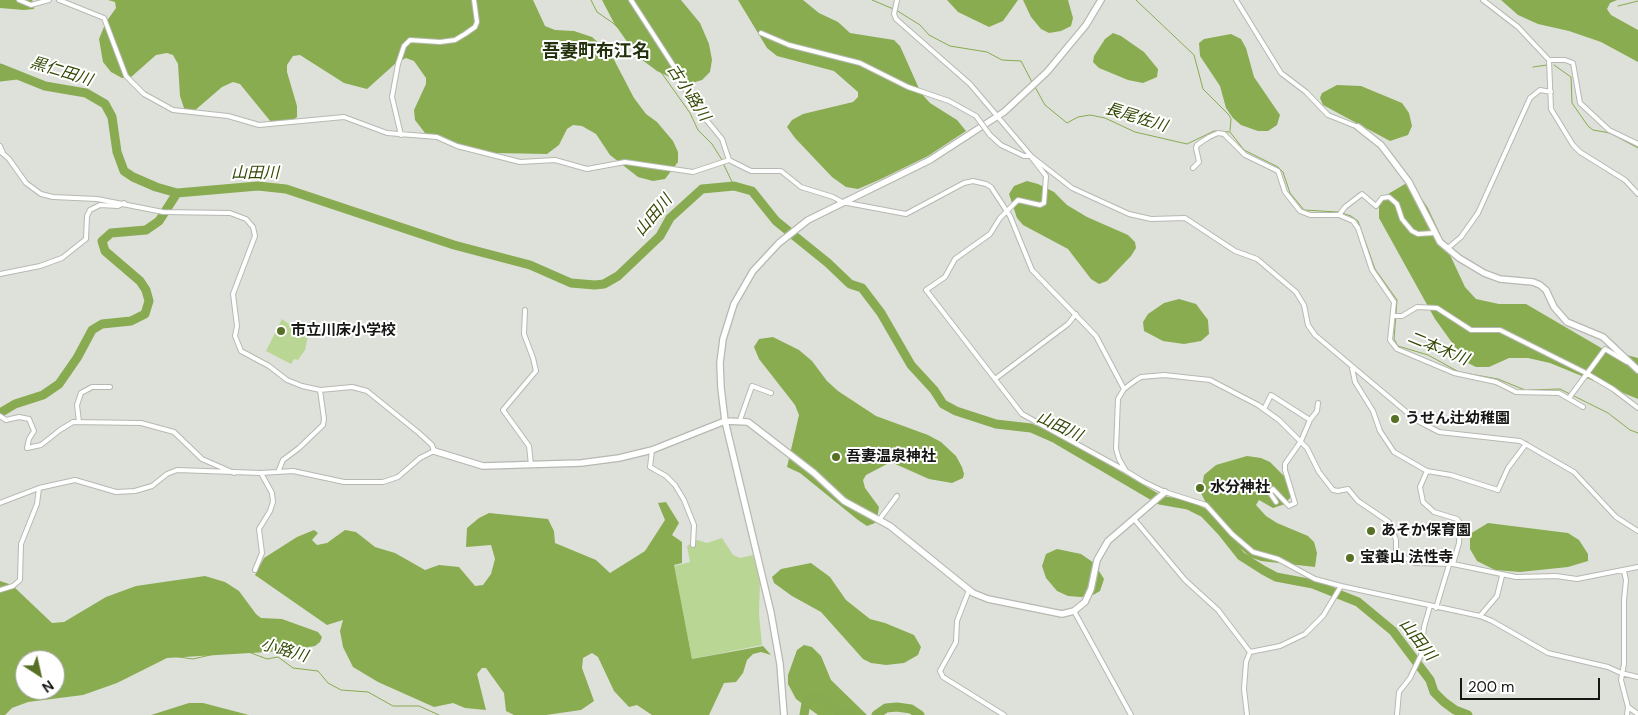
<!DOCTYPE html>
<meta charset="utf-8">
<style>
body{margin:0}
#map{position:relative;width:1638px;height:715px;overflow:hidden;background:#dee1da;font-family:"DM Sans",sans-serif}
canvas{display:block}
.north{position:absolute;left:15px;top:650px;width:50px;height:50px;box-sizing:border-box;background:#fff;border:1px solid #a2a2a1;border-radius:50%;rotate:145deg;font-size:14px;font-weight:700;line-height:20px;text-align:center;color:#161715}
.north::after{content:'';display:block;margin:auto;width:18px;height:22px;background:#567125;clip-path:polygon(50% 0,100% 100%,50% 72%,0 100%)}
.scale{position:absolute;left:1460px;top:678px;width:140px;height:22px;box-sizing:border-box;border:2px solid #161715;border-top:0;padding-left:6px;font-size:15px;line-height:18px;white-space:nowrap;color:#161715;-webkit-text-stroke:4px #fff;paint-order:stroke}
</style>
<div id="map">
<canvas width="1638" height="715"></canvas>
<div class="north">N</div>
<div class="scale">200 m</div>
</div>
<script>
const ctx = document.querySelector('canvas').getContext('2d');
ctx.lineJoin = 'round';
function fillPath(path, color) { ctx.fillStyle = color; ctx.fill(path, 'evenodd'); }
const shape = rows => new Path2D(rows.map(r => 'M' + r).join(''));
function trace(path, color, width, dash) { ctx.strokeStyle = color; ctx.lineWidth = width; ctx.lineCap = dash ? 'butt' : 'round'; ctx.setLineDash(dash || []); ctx.stroke(path); }
function write(font, color, halo, rows, align = 'center') {
  ctx.font = font + ' "DM Sans","Noto Sans JP",sans-serif'; ctx.lineWidth = 4; ctx.setLineDash([]); ctx.textBaseline = 'middle'; ctx.strokeStyle = halo; ctx.fillStyle = color; for (const [text, x, y, turn = 0] of rows) {
    ctx.save(); ctx.translate(x, y); ctx.rotate((+turn || 0) * Math.PI / 180); ctx.textAlign = isNaN(turn) ? turn : align; if (halo) ctx.strokeText(text, 0, 0); ctx.fillText(text, 0, 0); ctx.restore();
  }
}
const green = shape([
 [282,319,289,324,291,322,308,336,305,350,298,360,294,359,291,364,266,351],
 [722,538,733,555,740,558,753,555,760,582,759,614,762,645,692,659,674,566,690,562,687,546,697,540,707,543]
]);
const forest = shape([
 [0,0,32,0,35,5,34,9,24,10,0,8],
 [108,0,533,0,545,26,555,30,574,31,592,37,611,54,634,98,646,114,657,122,673,141,678,152,678,162,665,179,653,181,638,177,610,155,596,134,582,126,573,125,567,129,559,145,547,154,494,153,439,139,425,133,415,120,414,110,426,84,426,78,414,61,406,58,396,63,367,89,344,83,300,55,293,56,287,65,287,72,297,106,297,117,290,123,280,125,271,122,240,84,233,82,222,87,193,112,185,111,180,96,178,64,173,55,167,53,156,55,130,78,122,78,111,72,103,62,99,39,106,22,116,8,115,2],
 [602,0,681,0,700,23,709,44,712,60,710,72,702,80,692,83,676,80,657,71,637,56,614,23],
 [738,0,803,0,819,13,838,22,850,33,894,40,900,46,921,93,930,103,957,120,966,131,928,156,881,179,858,189,846,187,832,177,795,138,787,127,792,120,803,114,853,102,858,97,858,92,834,71,777,56,767,48],
 [947,0,1018,0,1003,21,989,27,958,12],
 [1023,0,1068,0,1073,18,1071,26,1061,31,1049,33,1041,29,1031,17],
 [1501,0,1617,0,1610,3,1607,9,1611,15,1638,30,1638,62,1601,42,1569,31,1538,24,1518,15],
 [1113,33,1121,36,1144,52,1158,69,1157,77,1143,83,1128,80,1099,68,1093,62,1094,56,1105,39],
 [1231,34,1241,39,1246,48,1254,77,1280,115,1277,125,1268,131,1258,131,1241,125,1233,118,1226,108,1220,86,1200,56,1199,43,1204,39],
 [1337,85,1361,86,1402,103,1409,113,1412,126,1408,135,1390,141,1323,105,1320,98,1322,93],
 [1027,181,1038,184,1054,192,1067,205,1087,217,1128,235,1135,242,1136,248,1131,256,1107,281,1099,284,1091,279,1068,249,1023,225,1017,218,1009,194,1014,186],
 [1405,184,1414,187,1428,208,1465,287,1476,299,1499,304,1526,304,1603,349,1638,358,1638,399,1550,363,1528,358,1509,358,1489,367,1476,367,1466,362,1435,319,1379,218,1379,203,1383,197],
 [1179,299,1196,304,1208,320,1209,334,1201,341,1184,344,1163,341,1144,331,1143,322,1148,314,1164,303],
 [773,337,799,350,812,361,827,381,838,391,876,416,928,435,941,442,956,456,962,467,964,474,963,478,952,483,929,479,893,463,889,463,866,475,863,480,865,488,879,507,877,519,875,523,867,526,858,520,800,473,787,467,799,415,795,405,759,359,754,347,759,339],
 [1247,456,1261,458,1270,462,1284,476,1291,489,1290,498,1285,504,1273,508,1259,500,1256,505,1266,516,1277,523,1308,536,1314,542,1317,553,1315,567,1261,561,1250,557,1238,546,1205,501,1201,493,1204,475,1216,465],
 [666,502,679,523,672,535,682,542,682,563,674,565,692,659,763,646,771,655,761,652,753,654,747,660,743,673,736,682,724,683,709,715,652,715,637,705,629,707,614,691,598,657,592,653,583,658,582,668,594,701,581,710,546,715,514,715,506,711,504,693,486,668,482,668,477,674,486,710,465,708,453,703,434,707,378,682,353,667,343,647,340,631,343,620,327,625,255,575,264,558,297,537,314,530,318,533,312,540,317,545,327,543,345,530,356,532,375,547,395,553,425,570,439,565,459,567,475,586,483,585,491,574,495,559,491,545,466,547,467,528,479,518,489,513,548,519,554,531,555,543,596,560,610,573,645,551,665,520,658,503],
 [1488,523,1568,533,1579,540,1588,554,1588,561,1568,567,1520,572,1495,570,1477,561,1470,549,1470,534],
 [1057,549,1081,554,1094,563,1104,579,1100,591,1093,595,1081,597,1068,596,1057,591,1046,578,1042,566,1046,554],
 [811,563,830,577,846,600,870,619,885,623,914,635,921,647,918,655,904,663,886,665,871,663,863,659,821,612,792,596,774,583,772,577,781,569],
 [205,576,225,582,239,591,256,614,261,618,282,619,318,632,322,637,320,642,315,646,284,651,167,658,117,683,83,695,28,702,12,708,5,715,0,715,0,581,12,585,52,623,64,622,106,597,136,586],
 [25,660,55,660,55,690,25,690],
 [804,645,812,647,821,656,831,680,867,715,818,715,796,699,788,684,788,675,797,650],
 [189,703,203,703,249,715,151,715]
]);
const stream = shape([
 [591,0,597,12,613,23,656,65,690,113,698,130,712,144,722,160],
 [872,0,896,10,920,25,929,35,950,46,987,52,1002,60,1021,61,1032,82],
 [1136,0,1194,55,1203,89,1229,115,1231,119,1230,131],
 [1618,6,1638,1],
 [1554,65,1571,77,1572,103,1588,126,1593,130,1610,133,1638,148],
 [1533,67,1547,65],
 [1035,87,1045,105,1067,123,1078,117,1090,115,1105,118,1135,132,1187,144,1214,131,1229,132],
 [1230,132,1244,150,1278,167,1283,172,1290,193,1304,210,1338,212],
 [723,163,734,186],
 [1342,213,1351,216,1358,221,1375,269,1397,300,1394,339,1398,346,1428,355,1459,372,1498,379,1525,390],
 [1529,390,1560,389,1608,413,1630,430,1638,433],
 [145,651,148,657,153,659,172,656,193,659,219,653,246,651,267,659,278,657,293,668,318,671,328,683,341,690,368,692,393,706,419,706,439,715]
]);
const river = shape([
 [0,68,45,86,86,93,105,104,112,117,117,152,124,171,133,177,156,187,177,193,258,186,286,189,454,245,530,265,571,283,595,285,604,284,618,276,660,236,670,218,702,189,734,186,752,191,776,221,828,263,850,284,862,288,881,313,911,365,934,390,943,404,956,411,996,424,1031,428,1056,439,1160,500,1188,505,1204,513,1222,532,1241,556,1263,570,1276,577,1313,584,1358,602,1393,631,1430,680,1434,692,1444,702,1455,710,1468,715],
 [0,77,17,75],
 [0,413,15,404,43,395,59,384,77,358,92,330,102,324,131,321,145,314,149,301,146,290,140,281,105,251,102,241,111,233,146,230,159,221,177,193],
 [804,715,806,703,812,696,818,695,834,709,852,715],
 [876,715,886,708,897,707,911,709,920,715]
]);
const street = shape([
 [19,0,31,5,49,0],
 [59,0,104,18,126,76,144,94,173,110,228,116,259,125,344,117,387,133,437,137,457,146,520,162,555,160,587,169,625,162,693,172,729,160,751,171,781,171,801,187,833,197,842,202,906,214,964,183,973,181,986,184,991,187,1010,216,1032,270,1096,336,1124,389],
 [631,0,675,68,691,101,722,139,729,160],
 [897,0,894,14,896,19,970,84,1031,156,1072,188,1129,214,1151,219,1185,218,1235,251,1257,259,1296,292,1304,305,1308,325,1315,335,1416,420,1439,432,1520,441,1574,472,1616,517,1638,531],
 [1236,0,1281,73,1306,92,1328,115,1358,127],
 [1483,0,1518,27,1549,60,1551,109,1573,145,1580,152,1625,180,1638,194],
 [761,33,789,45,860,63,908,87,949,101,976,116],
 [1549,60,1565,60,1573,63,1580,103,1609,130,1638,144],
 [401,135,392,97,398,64,404,46,410,40,440,42,455,40,465,34,475,27,477,22,474,0],
 [990,135,1001,145,1024,156,1031,156],
 [0,146,3,153],
 [0,151,9,159,26,183,41,194,53,197,97,199,163,212,230,213,246,219,253,227,255,236,233,294,237,326,235,336,241,351,269,366,287,380,302,386,320,390,352,387,367,391,419,433,432,445,434,451,420,458,398,477,383,482,344,482,293,471,261,473,177,470,167,474,152,486,135,491,116,492,75,480,39,488,0,503],
 [1032,158,1046,176,1044,203,1040,205,1018,200,1000,218,990,234,955,259,945,277,926,290,1022,414,1126,471],
 [1193,168,1199,162,1196,148,1197,145,1209,137,1218,133,1224,134,1245,155,1278,171,1285,192,1300,211,1310,215,1339,215,1353,221,1358,228,1372,270,1394,302,1390,340,1397,349,1454,373,1496,382,1516,392,1559,393,1583,407],
 [1339,215,1345,207,1362,194,1376,206,1382,198,1389,197,1397,204,1402,219,1412,231,1418,234,1434,233],
 [1448,248,1461,237,1478,213,1530,98,1540,90,1551,92],
 [0,274,40,266,62,258,86,239,87,216,90,210,100,205,118,206,124,203],
 [525,310,524,334,533,358,536,371,503,410,529,446,531,465],
 [1393,316,1402,316,1417,307,1437,308,1471,330,1500,330,1586,373,1613,389,1638,408],
 [1352,368,1355,382,1373,411,1380,431,1394,452,1427,471,1420,487,1423,502,1434,512,1457,519,1460,523,1459,543,1453,564],
 [995,379,1068,324,1076,314],
 [1569,398,1605,349,1627,362],
 [1264,409,1271,395,1310,420,1301,441,1285,464,1285,470,1295,503,1289,506,1273,489,1270,493,1276,502],
 [0,416,6,420,19,417,29,419,34,431,29,439,27,448,41,445,60,430,73,422,141,423,174,432,202,459,234,473],
 [740,420,752,386,771,393],
 [1310,420,1317,411,1318,403],
 [79,422,77,405,81,393,92,387,110,387],
 [652,450,650,467,666,476,675,485,684,500,694,525,693,545],
 [1427,471,1451,475,1498,490,1508,468,1526,444],
 [278,472,283,460,299,448,323,425,324,419,320,390],
 [1134,519,1185,580,1218,610,1250,652],
 [879,520,897,496],
 [1638,567,1577,579,1556,576,1516,577,1453,564,1415,563,1396,553,1396,540,1389,522,1358,501,1348,489,1338,491,1333,490,1319,472,1307,448,1279,420,1258,405,1210,380,1164,375,1141,377,1136,380,1124,389,1118,399,1116,449,1119,459,1126,471,1144,482,1165,492,1206,505,1232,534,1253,552,1278,559,1315,579,1341,586,1480,616,1492,621,1548,653,1608,667,1621,673,1638,677],
 [255,570,262,553,259,529,270,511,273,502,272,493,261,473],
 [1624,571,1626,580,1624,600,1624,664,1621,680,1628,707,1627,715],
 [0,590,13,586,20,580,21,544,37,504,39,488],
 [969,590,957,621,956,642,940,671,943,677,1004,715],
 [1436,608,1449,565],
 [1074,611,1131,715],
 [1480,616,1497,596,1502,576],
 [1250,652,1280,646,1305,634,1323,616,1341,586],
 [1628,707,1638,714],
 [1247,715,1244,689,1246,662,1250,652],
 [1397,715,1399,692,1410,678,1421,655,1424,627,1430,606]
]);
const secondary = shape([
 [1358,127,1381,145,1409,182,1440,242,1459,258,1484,273,1500,279,1533,282,1540,285,1546,290,1554,307,1567,322,1603,337,1638,370],
 [434,451,483,466,581,463,619,458,652,450,725,421,748,422,814,473,844,501,890,526,973,593,988,599,1062,614,1074,611,1085,602,1091,589,1097,560,1108,541,1165,492],
 [784,715,780,664,771,613,725,421,721,388,720,363,723,339,734,304,753,271,779,243,808,220,930,160,1004,112,1047,72,1086,25,1101,0]
]);
const streetBridge = shape([
 [976,116,990,135]
]);
const markers = [
 [281,331,5,"#567125"],
 [1395,419,5,"#567125"],
 [836,457,5,"#567125"],
 [1200,488,5,"#567125"],
 [1371,531,5,"#567125"],
 [1350,558,5,"#567125"]
];
const poiNames = [
 ["市立川床小学校",291,331],
 ["うせん辻幼稚園",1405,419],
 ["吾妻温泉神社",846,457],
 ["水分神社",1210,488],
 ["あそか保育園",1381,531],
 ["宝養山 法性寺",1360,558]
];
const waterNames = [
 ["黒仁田川",61,72,17],
 ["古小路川",688,93,57],
 ["長尾佐川",1136,118,17],
 ["山田川",255,174],
 ["山田川",654,216,-50],
 ["二本木川",1438,349,22],
 ["山田川",1059,427,25],
 ["山田川",1417,640,52],
 ["小路川",284,651,16]
];
const quarterNames = [
 ["吾妻町布江名",596,52]
];
fillPath(green, '#bad694');
fillPath(forest, '#89ac51');
trace(stream, '#88aa50', 1);
trace(river, '#88aa50', 9);
trace(street, '#b6b9b2', 6);
trace(secondary, '#b6b9b2', 8);
trace(street, '#fff', 4);
trace(secondary, '#fff', 5.5);
trace(streetBridge, '#b6b9b2', 6, []);
trace(streetBridge, '#fff', 4);
for (const [x, y, r, color] of markers) { const dot = new Path2D(); dot.arc(x, y, r, 0, 2 * Math.PI); ctx.fillStyle = color; ctx.fill(dot); trace(dot, '#fff', 2); }
write('bold 15px', '#161715', '#fff', poiNames, 'left');
write('italic 16px', '#334904', '#fff', waterNames);
write('bold 18px', '#23310c', '#fff', quarterNames);
</script>
